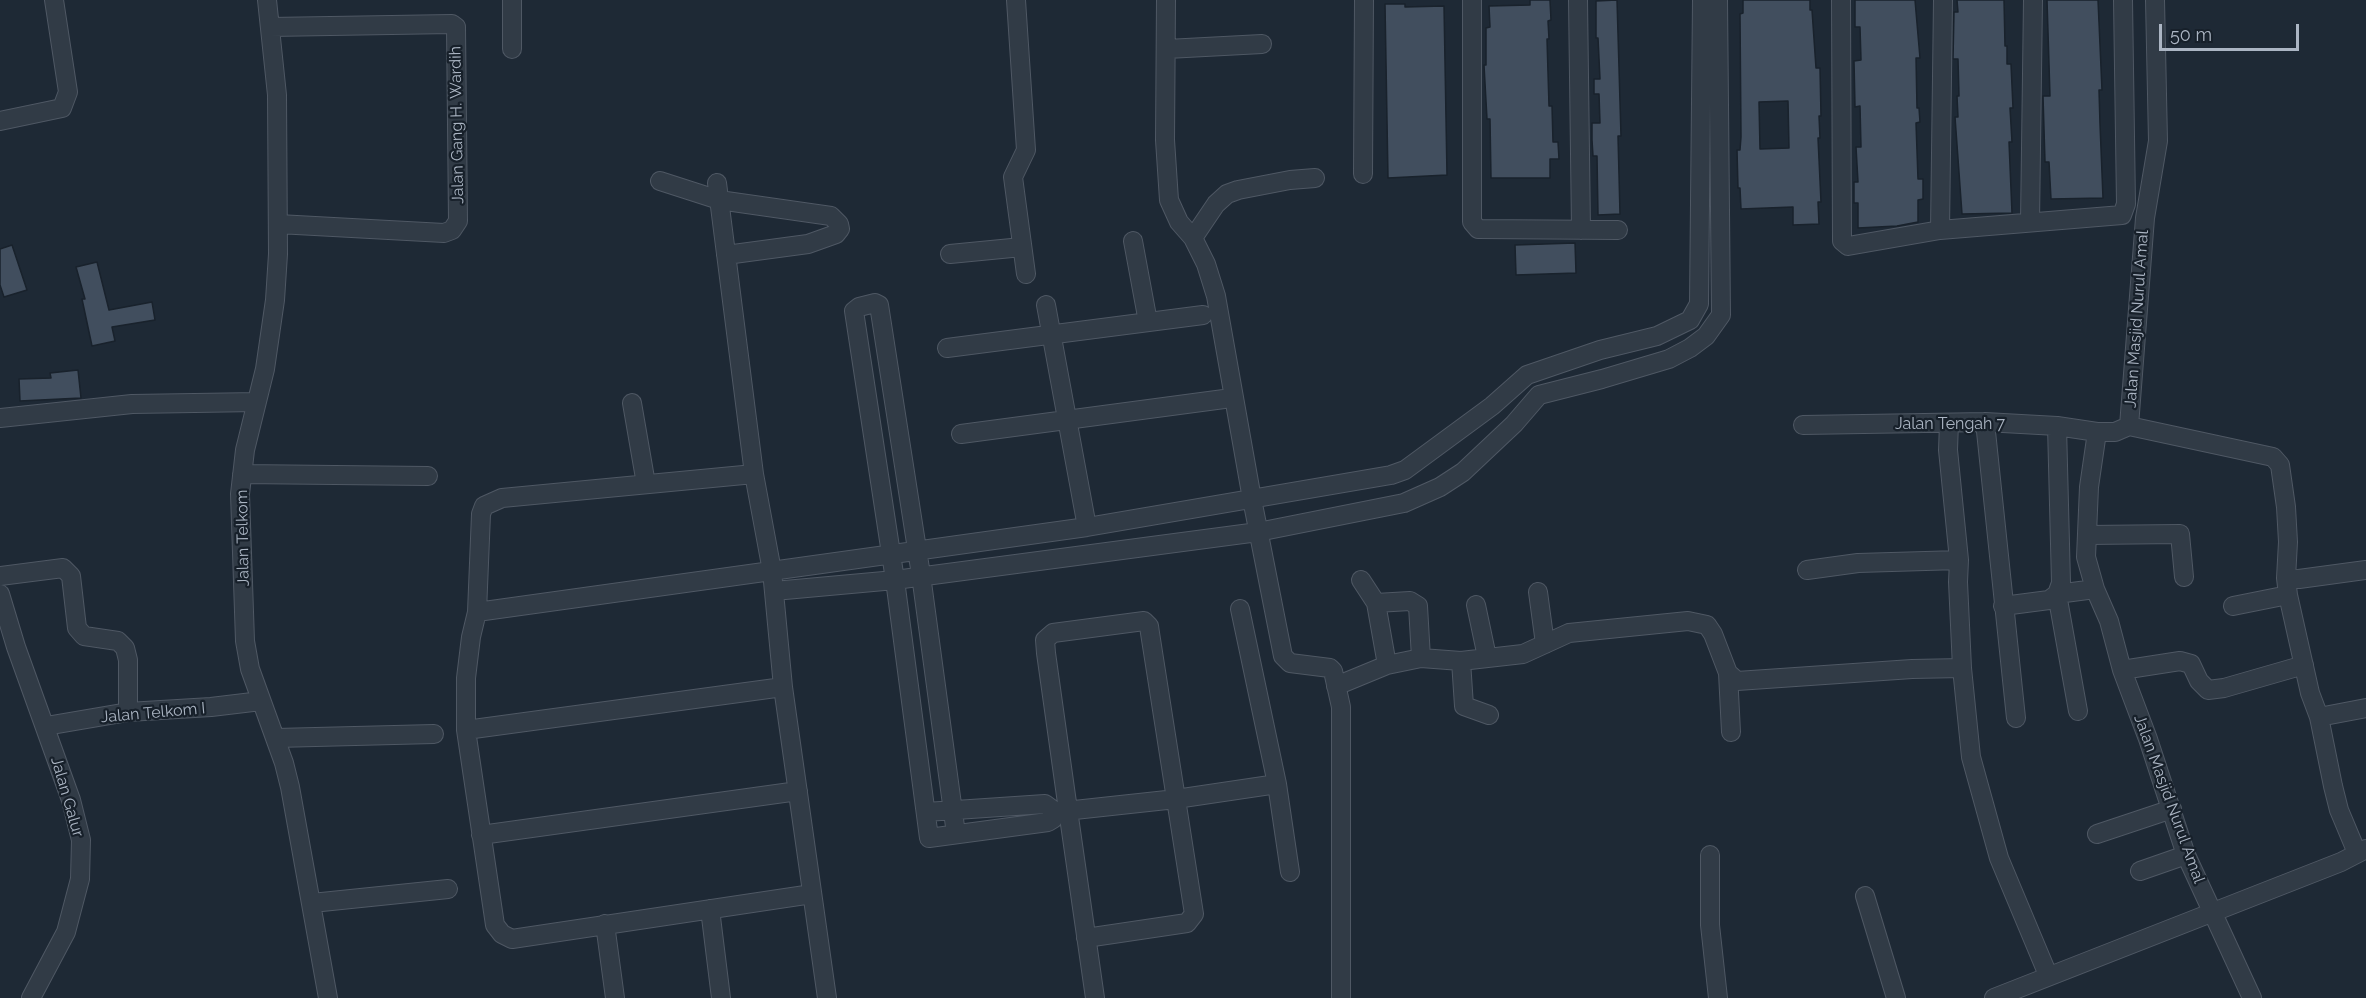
<!DOCTYPE html>
<style>
body{margin:0}
#map{position:relative;width:2366px;height:998px;overflow:hidden;background:#1e2935;font-family:Raleway,sans-serif}
canvas{display:block}
.scale{position:absolute;left:2159px;top:24px;width:140px;height:27px;box-sizing:border-box;border:3px solid #abb5c3;border-top:0;padding-left:8px;font-size:18px;line-height:21px;white-space:nowrap;color:#abb5c3;-webkit-text-stroke:4px #17202a;paint-order:stroke}
</style>
<div id="map">
<canvas width="2366" height="998"></canvas>
<div class="scale">50 m</div>
</div>
<script>
const ctx = document.querySelector('canvas').getContext('2d');
ctx.lineJoin = 'round';
function fillPath(path, color) { ctx.fillStyle = color; ctx.fill(path, 'evenodd'); }
const shape = rows => new Path2D(rows.map(r => 'M' + r).join(''));
function trace(path, color, width, dash) { ctx.strokeStyle = color; ctx.lineWidth = width; ctx.lineCap = dash ? 'butt' : 'round'; ctx.setLineDash(dash || []); ctx.stroke(path); }
function write(font, color, halo, rows, align = 'center') {
  ctx.font = font + ' Raleway,sans-serif'; ctx.lineWidth = 4.5; ctx.setLineDash([]); ctx.textBaseline = 'middle'; ctx.strokeStyle = halo; ctx.fillStyle = color; for (const [text, x, y, turn = 0] of rows) {
    ctx.save(); ctx.translate(x, y); ctx.rotate((+turn || 0) * Math.PI / 180); ctx.textAlign = isNaN(turn) ? turn : align; if (halo) ctx.strokeText(text, 0, 0); ctx.fillText(text, 0, 0); ctx.restore();
  }
}
const building = shape([
 [1530,0,1550,0,1551,20,1548,21,1549,39,1547,39,1549,106,1552,106,1553,142,1558,142,1559,159,1550,159,1550,178,1491,178,1490,119,1487,119,1484,65,1486,65,1486,28,1490,27,1489,6,1530,5,1530,0],
 [1617,0,1621,136,1618,136,1620,214,1598,215,1597,156,1593,156,1592,140,1592,123,1600,123,1599,94,1594,94,1594,79,1600,79,1598,38,1596,38,1596,1,1617,0],
 [1743,0,1810,0,1810,10,1812,10,1816,68,1820,68,1821,116,1819,116,1820,138,1818,138,1821,202,1818,202,1819,224,1793,225,1793,207,1741,209,1740,188,1738,188,1737,150,1740,150,1741,137,1740,14,1743,13,1743,0],
 [1788,101,1789,148,1760,149,1759,102,1788,101],
 [1855,0,1915,0,1920,58,1916,58,1917,108,1919,108,1920,122,1916,123,1918,179,1923,179,1923,199,1918,200,1918,222,1897,226,1858,228,1858,203,1854,203,1854,182,1858,182,1856,147,1861,147,1860,106,1855,107,1854,61,1861,60,1860,27,1855,27,1855,0],
 [1957,0,2004,0,2005,46,2007,46,2007,64,2011,64,2013,108,2010,108,2012,142,2009,142,2012,213,1962,214,1955,117,1958,117,1957,96,1959,96,1958,59,1953,59,1954,12,1958,12,1957,0],
 [2047,0,2098,0,2102,90,2099,90,2100,124,2103,198,2051,199,2049,162,2045,162,2043,96,2050,96,2047,0],
 [1385,4,1405,4,1405,7,1444,6,1447,175,1388,178,1385,4],
 [1575,243,1576,273,1516,275,1515,245,1575,243],
 [12,245,27,290,4,297,0,285,0,249,12,245],
 [97,262,109,310,152,302,155,320,112,327,115,341,92,346,82,299,85,299,76,267,97,262],
 [78,370,81,398,20,401,19,379,51,378,50,373,78,370]
]);
const street = shape([
 [267,0,277,95,278,254,275,300,265,369,245,450,240,494,245,641,250,669,284,763,290,787,328,998],
 [512,0,512,49],
 [1016,0,1026,150,1013,177,1026,274],
 [1166,0,1165,140,1169,200,1179,222,1193,238,1206,264,1216,296,1252,499,1283,656,1290,663,1330,668,1333,671,1341,707,1341,998],
 [1472,0,1472,222,1478,229,1618,230],
 [1578,0,1581,230],
 [1841,0,1842,241,1848,246,1940,230,2122,215,2126,204,2123,0],
 [2155,0,2158,141,2145,218,2129,426,2115,432,2097,432,2089,487,2086,557,2095,589,2109,621,2122,670,2148,739,2186,855,2252,998],
 [270,27,452,24,456,27,458,221,452,230,444,233,278,224],
 [1167,49,1262,44],
 [0,121,62,108,68,92,54,0],
 [1363,174,1364,0],
 [660,181,719,200,831,216,839,224,840,229,836,234,808,244,726,255],
 [717,183,754,474,772,571,783,687,827,998],
 [2030,222,2033,0],
 [1940,230,1943,0],
 [1193,238,1216,204,1227,194,1238,190,1290,180,1315,178],
 [1133,241,1148,322],
 [950,254,1022,247],
 [1046,305,1087,527],
 [947,348,1203,315],
 [632,403,646,484],
 [0,418,132,404,257,402],
 [1985,422,2016,718],
 [1949,423,1948,450,1959,560,1958,582,1962,668],
 [1803,425,1985,422,2057,426,2097,432],
 [2129,426,2273,457,2280,465,2286,507,2288,542,2286,578,2288,595,2310,693,2319,717,2333,786,2339,810,2357,853],
 [961,434,1224,399],
 [242,474,428,476],
 [754,474,502,498,484,506,481,514,477,612,471,637,466,678,466,730,495,925,502,934,512,939,812,894],
 [2088,535,2180,534,2184,577],
 [1807,570,1858,563,1959,560],
 [0,576,63,568,71,576,77,628,84,636,118,641,125,648,128,660,128,712],
 [2286,578,2299,579,2366,570],
 [1361,580,1376,603,1410,601,1418,606,1421,658],
 [774,591,895,580,1258,532,1404,503,1440,487,1463,472,1514,424,1539,395,1602,379,1669,359,1690,348,1706,336,1721,315,1718,0],
 [1538,592,1545,644],
 [0,594,16,647,71,800,81,840,80,879,66,932,31,998],
 [1376,603,1387,665],
 [1476,605,1487,657],
 [2003,606,2049,600,2057,594,2061,583,2057,426],
 [2233,606,2288,595],
 [1240,609,1277,784,1290,872],
 [477,612,1087,527,1391,475,1405,470,1492,406,1527,375,1600,350,1657,336,1690,320,1699,304,1702,0],
 [1461,661,1464,706,1489,715],
 [2122,670,2180,661,2191,664,2199,681,2208,690,2224,688,2304,665],
 [1728,673,1731,732],
 [1336,686,1387,665,1421,658,1461,661,1523,654,1569,633,1688,621,1707,625,1713,634,1728,673,1737,681,1912,669,1962,668,1971,757,1999,858,2048,975],
 [2078,711,2057,594,2095,589],
 [2319,717,2366,708],
 [46,726,128,712,211,707,261,701],
 [466,730,783,687],
 [276,738,434,734],
 [926,812,1045,804,1056,812,1176,799,1277,784],
 [956,834,921,575,879,305,875,303,859,307,854,311,895,580,929,838,1048,822,1053,819,1056,812],
 [2097,834,2172,809],
 [481,835,798,791],
 [1710,855,1710,925,1718,998],
 [2140,871,2186,855],
 [1865,896,1896,998],
 [312,903,448,889],
 [710,909,721,998],
 [605,924,615,998],
 [1086,938,1187,923,1194,914,1150,633,1149,626,1144,621,1053,633,1045,640,1046,653,1068,810,1095,998],
 [1994,998,2341,862,2366,849]
]);
const streetNames = [
 ["Jalan Gang H. Wardih",457,125,-91],
 ["Jalan Masjid Nurul Amal",2137,319,-86],
 ["Jalan Tengah 7",1950,424],
 ["Jalan Telkom",243,538,-91],
 ["Jalan Telkom I",153,713,-5],
 ["Jalan Galur",67,797,74],
 ["Jalan Masjid Nurul Amal",2169,799,70]
];
fillPath(building, '#414e5e');
trace(building, '#19222c', 1.5);
trace(street, '#4f5864', 20);
trace(street, '#313b46', 18);
write('16px', '#abb5c3', '#17202a', streetNames);
</script>
